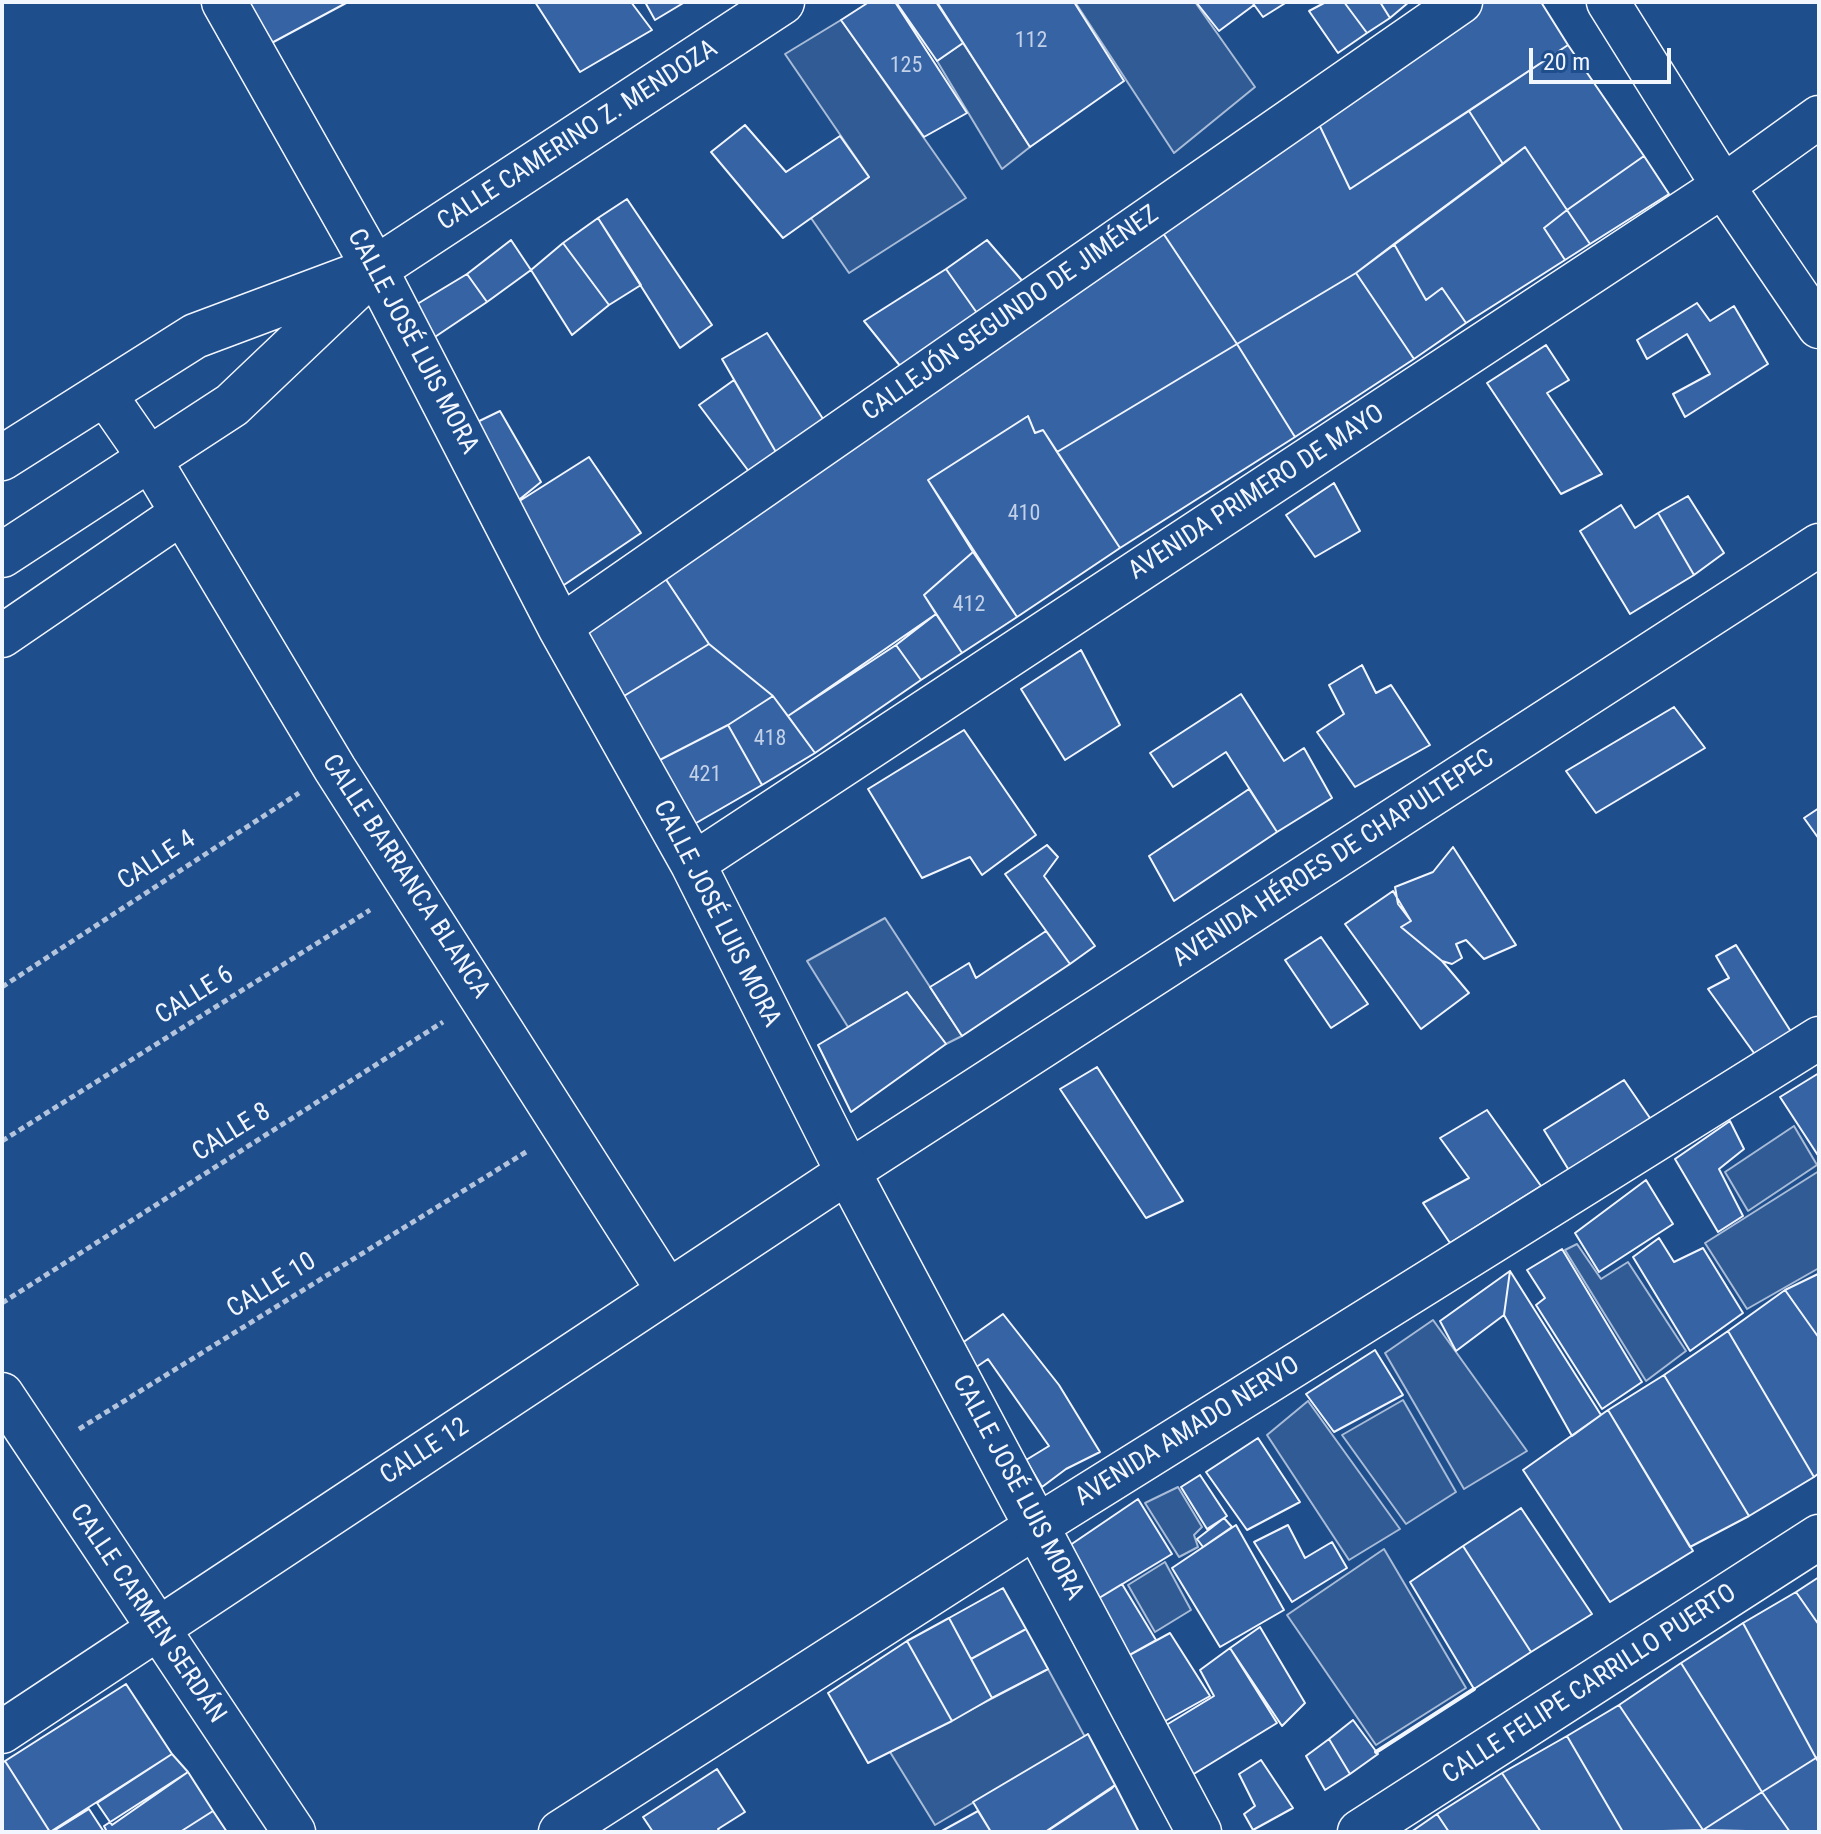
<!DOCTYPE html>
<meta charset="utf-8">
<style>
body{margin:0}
#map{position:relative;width:1821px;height:1834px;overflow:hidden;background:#1f4e8c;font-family:"Roboto Condensed",sans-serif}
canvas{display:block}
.frame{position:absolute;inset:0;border:4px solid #f2f6ff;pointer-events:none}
.scale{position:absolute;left:1529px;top:48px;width:142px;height:36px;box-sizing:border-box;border:4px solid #f2f6ff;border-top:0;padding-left:10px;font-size:24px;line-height:28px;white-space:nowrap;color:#f2f6ff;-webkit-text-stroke:6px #1f4e8c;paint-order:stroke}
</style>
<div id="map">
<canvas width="1821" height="1834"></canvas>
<div class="frame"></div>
<div class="scale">20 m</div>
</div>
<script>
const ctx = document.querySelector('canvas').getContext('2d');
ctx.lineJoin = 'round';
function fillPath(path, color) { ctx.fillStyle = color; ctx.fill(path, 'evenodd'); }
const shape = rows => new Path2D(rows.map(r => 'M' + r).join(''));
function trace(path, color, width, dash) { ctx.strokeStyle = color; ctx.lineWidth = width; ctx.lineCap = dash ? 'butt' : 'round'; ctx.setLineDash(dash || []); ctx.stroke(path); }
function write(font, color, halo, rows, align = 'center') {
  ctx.font = font + ' "Roboto Condensed",sans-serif'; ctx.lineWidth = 6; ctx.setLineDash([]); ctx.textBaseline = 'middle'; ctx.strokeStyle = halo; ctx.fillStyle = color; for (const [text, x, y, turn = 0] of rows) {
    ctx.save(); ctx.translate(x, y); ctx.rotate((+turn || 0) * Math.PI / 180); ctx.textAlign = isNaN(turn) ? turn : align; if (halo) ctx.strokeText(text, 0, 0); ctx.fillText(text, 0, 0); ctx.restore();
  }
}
const built = shape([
 [1075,2,1195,2,1255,87,1174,153,1075,2],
 [841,20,966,198,849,273,811,218,869,177,785,54,841,20],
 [963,43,1030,147,1002,169,937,61,963,43],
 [885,918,962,1036,946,1044,907,992,848,1027,807,961,885,918],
 [1794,1126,1817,1165,1748,1211,1725,1172,1794,1126],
 [1819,1171,1819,1268,1747,1309,1705,1243,1819,1171],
 [1577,1244,1601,1279,1628,1262,1686,1351,1646,1381,1565,1250,1577,1244],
 [1433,1320,1527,1451,1464,1489,1385,1353,1433,1320],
 [1403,1400,1456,1492,1406,1524,1342,1435,1403,1400],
 [1308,1401,1400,1529,1349,1560,1267,1435,1308,1401],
 [1178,1487,1202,1527,1194,1535,1198,1547,1179,1557,1145,1503,1178,1487],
 [1384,1549,1466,1688,1376,1745,1287,1615,1384,1549],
 [1165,1562,1191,1610,1155,1632,1128,1585,1165,1562],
 [1048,1669,1085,1737,935,1825,890,1752,1048,1669]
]);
const building = shape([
 [243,2,348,2,266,46,243,2],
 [535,2,631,2,652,30,580,72,535,2],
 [645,2,685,2,655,20,645,2],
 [869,2,895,2,967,113,924,137,841,20,869,2],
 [896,2,936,2,963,43,937,61,896,2],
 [937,2,1074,2,1124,81,1030,147,937,2],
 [1196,2,1252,2,1254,5,1219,31,1196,2],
 [1252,2,1287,2,1263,17,1252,2],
 [1326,2,1344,2,1367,33,1338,53,1309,11,1326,2],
 [1344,2,1380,2,1390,18,1367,33,1344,2],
 [1380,2,1409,2,1390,18,1380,2],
 [1478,2,1541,2,1568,45,1350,189,1315,116,1478,2],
 [1568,45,1644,156,1567,210,1525,147,1503,164,1469,111,1568,45],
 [1469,111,1503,164,1356,273,1237,344,1159,227,1315,116,1350,189,1469,111],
 [745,125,786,172,840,136,869,177,783,238,711,152,745,125],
 [1525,147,1567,210,1544,228,1565,260,1466,323,1442,288,1426,300,1394,244,1525,147],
 [1644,156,1669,194,1590,244,1567,210,1644,156],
 [627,199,712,325,680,348,598,218,627,199],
 [1567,210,1590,244,1565,260,1544,228,1567,210],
 [598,218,641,285,609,305,563,243,598,218],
 [1159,227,1237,344,1057,452,1043,430,1035,433,1028,416,928,480,973,552,924,595,936,614,788,716,773,696,709,644,665,578,1159,227],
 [511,240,531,270,487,302,467,274,511,240],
 [987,240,1025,284,977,313,946,269,987,240],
 [563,243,609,305,572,335,531,270,563,243],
 [1394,244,1426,300,1442,288,1466,323,1414,359,1356,273,1394,244],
 [946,269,977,313,901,367,864,321,946,269],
 [1356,273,1414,359,1295,437,1237,344,1356,273],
 [467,274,487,302,417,349,399,315,467,274],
 [1697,303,1710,321,1734,306,1768,364,1685,417,1673,394,1710,374,1687,334,1647,359,1637,340,1697,303],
 [767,333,827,425,780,459,722,359,767,333],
 [1237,344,1295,437,1120,548,1057,452,1237,344],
 [1546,345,1569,380,1547,393,1602,474,1561,494,1487,383,1546,345],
 [734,380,780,459,753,477,699,405,734,380],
 [500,411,541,482,510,507,469,426,500,411],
 [1028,416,1035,433,1043,430,1120,548,1017,617,928,480,1028,416],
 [589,457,641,533,558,589,510,507,589,457],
 [1334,483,1360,531,1315,557,1286,515,1334,483],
 [1688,496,1724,553,1694,575,1658,513,1688,496],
 [1621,505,1635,528,1658,513,1694,575,1630,614,1580,531,1621,505],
 [973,552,1017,617,962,653,924,595,973,552],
 [665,578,709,644,611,704,576,641,665,578],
 [936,614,962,653,921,680,896,645,936,614],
 [709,644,773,696,728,725,648,766,611,704,709,644],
 [896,645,921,680,815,753,788,716,896,645],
 [1081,650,1120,725,1065,760,1021,689,1081,650],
 [1362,665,1376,693,1391,685,1430,745,1355,787,1317,732,1344,714,1329,685,1362,665],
 [1241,694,1284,761,1304,748,1332,798,1277,832,1226,752,1173,787,1150,753,1241,694],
 [773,696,815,753,762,785,728,725,773,696],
 [1674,707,1705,748,1596,813,1566,771,1674,707],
 [728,725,762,785,684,830,648,766,728,725],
 [964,730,1036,835,982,875,970,857,922,878,868,789,964,730],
 [1249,789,1277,832,1174,901,1149,856,1249,789],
 [1819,808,1819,839,1804,818,1819,808],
 [1047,845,1058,857,1044,876,1095,946,1070,964,1005,874,1047,845],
 [1453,847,1516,945,1484,959,1466,940,1456,944,1462,958,1452,964,1442,961,1401,927,1411,921,1398,904,1395,887,1433,872,1453,847],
 [1393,891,1411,921,1401,927,1442,961,1469,993,1421,1029,1345,924,1393,891],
 [1046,931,1070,964,962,1036,930,987,969,963,976,978,1046,931],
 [1321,937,1368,1004,1331,1028,1285,960,1321,937],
 [1736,945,1795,1038,1759,1060,1708,989,1729,978,1716,956,1736,945],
 [907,992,946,1044,851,1112,818,1045,907,992],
 [1097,1067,1183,1201,1146,1218,1060,1089,1097,1067],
 [1819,1073,1819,1157,1780,1097,1819,1073],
 [1624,1080,1652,1121,1570,1172,1544,1130,1624,1080],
 [1487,1110,1541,1186,1450,1243,1423,1203,1469,1178,1440,1138,1487,1110],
 [1730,1121,1744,1149,1719,1169,1743,1216,1718,1232,1675,1159,1730,1121],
 [1646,1180,1673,1224,1599,1272,1575,1233,1646,1180],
 [1659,1238,1674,1262,1703,1248,1743,1313,1690,1351,1633,1257,1659,1238],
 [1562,1249,1642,1382,1602,1409,1536,1305,1545,1298,1527,1270,1562,1249],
 [1510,1271,1504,1315,1456,1351,1440,1321,1510,1271],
 [1510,1271,1601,1415,1572,1436,1504,1315,1510,1271],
 [1818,1274,1819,1275,1819,1338,1785,1290,1818,1274],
 [1785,1290,1819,1338,1819,1473,1814,1477,1728,1331,1785,1290],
 [1003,1314,1059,1385,1100,1452,1066,1469,1042,1487,1026,1460,1049,1446,988,1359,972,1370,958,1346,1003,1314],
 [1728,1331,1814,1477,1749,1516,1664,1375,1728,1331],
 [1375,1350,1403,1395,1334,1432,1306,1394,1375,1350],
 [1664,1375,1749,1516,1690,1547,1608,1410,1664,1375],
 [1608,1410,1693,1551,1610,1602,1523,1470,1608,1410],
 [1258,1438,1300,1502,1247,1530,1206,1472,1258,1438],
 [1200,1475,1227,1516,1207,1529,1181,1487,1200,1475],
 [1138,1499,1172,1554,1086,1606,1057,1554,1138,1499],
 [1521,1508,1592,1614,1531,1652,1463,1546,1521,1508],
 [1224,1518,1232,1527,1203,1547,1197,1539,1224,1518],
 [1236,1525,1284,1610,1220,1647,1172,1568,1236,1525],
 [1288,1525,1305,1558,1332,1542,1347,1568,1292,1602,1254,1542,1288,1525],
 [1463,1546,1531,1652,1474,1689,1410,1582,1463,1546],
 [1819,1577,1819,1625,1796,1592,1819,1577],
 [1122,1584,1156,1640,1113,1664,1086,1606,1122,1584],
 [1003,1588,1026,1629,971,1659,949,1618,1003,1588],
 [1796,1592,1819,1625,1819,1756,1816,1758,1743,1623,1796,1592],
 [949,1618,992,1698,952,1721,907,1641,949,1618],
 [1743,1623,1816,1758,1762,1792,1681,1663,1743,1623],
 [1260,1627,1305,1703,1282,1726,1230,1648,1260,1627],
 [1026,1629,1048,1669,992,1698,971,1659,1026,1629],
 [1170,1633,1210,1696,1151,1729,1113,1664,1170,1633],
 [907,1641,952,1721,868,1763,828,1693,907,1641],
 [1230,1648,1277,1723,1179,1783,1153,1733,1214,1696,1200,1670,1230,1648],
 [1681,1663,1762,1792,1703,1830,1619,1705,1681,1663],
 [126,1684,172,1754,50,1832,5,1761,126,1684],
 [1619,1705,1703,1830,1623,1832,1567,1736,1619,1705],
 [1353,1720,1378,1754,1350,1774,1329,1739,1353,1720],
 [1088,1734,1115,1785,1045,1832,991,1832,973,1802,1088,1734],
 [1567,1736,1623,1832,1541,1832,1502,1773,1567,1736],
 [1329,1739,1350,1774,1325,1790,1306,1756,1329,1739],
 [172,1754,188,1772,112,1825,97,1803,172,1754],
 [1816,1758,1819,1763,1819,1832,1790,1832,1762,1792,1816,1758],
 [1261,1760,1293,1808,1253,1830,1244,1814,1255,1806,1239,1774,1261,1760],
 [5,1761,50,1832,2,1832,2,1763,5,1761],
 [717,1769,745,1812,718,1829,720,1832,653,1832,643,1817,717,1769],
 [188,1772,213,1811,180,1832,107,1832,104,1826,188,1772],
 [1502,1773,1541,1832,1449,1832,1437,1814,1502,1773],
 [1115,1785,1139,1832,1046,1832,1111,1789,1115,1785],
 [1762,1792,1790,1832,1703,1830,1762,1792],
 [89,1809,104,1832,52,1832,89,1809],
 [213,1811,227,1832,180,1832,213,1811],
 [978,1811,991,1832,940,1832,978,1811],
 [1437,1814,1449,1832,1411,1832,1437,1814]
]);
const path = shape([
 [2,791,3,791],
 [2,987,299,793],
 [2,1141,370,910],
 [2,1303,443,1022],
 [79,1429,526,1152]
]);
const street = shape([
 [1608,2,1723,186,1819,327],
 [104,393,149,458,335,769,668,1291],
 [560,627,1461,2],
 [2,636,182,513],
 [693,864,1723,186,1819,117],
 [2,1394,294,1832],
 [2,1732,848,1172,1819,545],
 [560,1832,1037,1526,1819,1038]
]);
const secondary = shape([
 [224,2,375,269]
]);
const primary = shape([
 [375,269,560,627,693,864,848,1172,1199,1832],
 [2,458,195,336,358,275],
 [2,555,232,405,375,269,782,2],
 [1360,1832,1819,1537]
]);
const wall = shape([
 [1376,1752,1474,1689]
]);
const numberNames = [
 ["112",1031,41],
 ["125",906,66],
 ["410",1024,514],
 ["412",969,605],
 ["418",770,739],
 ["421",705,775]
];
const streetNames = [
 ["CALLE CAMERINO Z. MENDOZA",578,136,-33],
 ["CALLEJÓN SEGUNDO DE JIMÉNEZ",1011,314,-35],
 ["CALLE JOSÉ LUIS MORA",412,342,62],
 ["AVENIDA PRIMERO DE MAYO",1257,493,-33],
 ["AVENIDA HÉROES DE CHAPULTEPEC",1334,859,-33],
 ["CALLE 4",157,861,-33],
 ["CALLE BARRANCA BLANCA",405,877,57],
 ["CALLE JOSÉ LUIS MORA",716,914,63],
 ["CALLE 6",195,996,-32],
 ["CALLE 8",232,1133,-32],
 ["CALLE 10",272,1286,-32],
 ["AVENIDA AMADO NERVO",1188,1432,-32],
 ["CALLE 12",425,1452,-33],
 ["CALLE JOSÉ LUIS MORA",1017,1488,62],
 ["CALLE CARMEN SERDÁN",147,1614,56],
 ["CALLE FELIPE CARRILLO PUERTO",1590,1685,-33]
];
fillPath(built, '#305b95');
trace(built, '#a8bbd7', 2);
fillPath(building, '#3563a3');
trace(building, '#f2f6ff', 2);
trace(street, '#f2f6ff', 45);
trace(secondary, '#f2f6ff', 47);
trace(primary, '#f2f6ff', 47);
trace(path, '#b3c4dc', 5, [6, 4]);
trace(street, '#1f4e8c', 42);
trace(secondary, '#1f4e8c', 44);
trace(primary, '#1f4e8c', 44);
trace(wall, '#f2f6ff', 4);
write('22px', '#c3d1e8', null, numberNames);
write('26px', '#f2f6ff', '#1f4e8c', streetNames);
</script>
